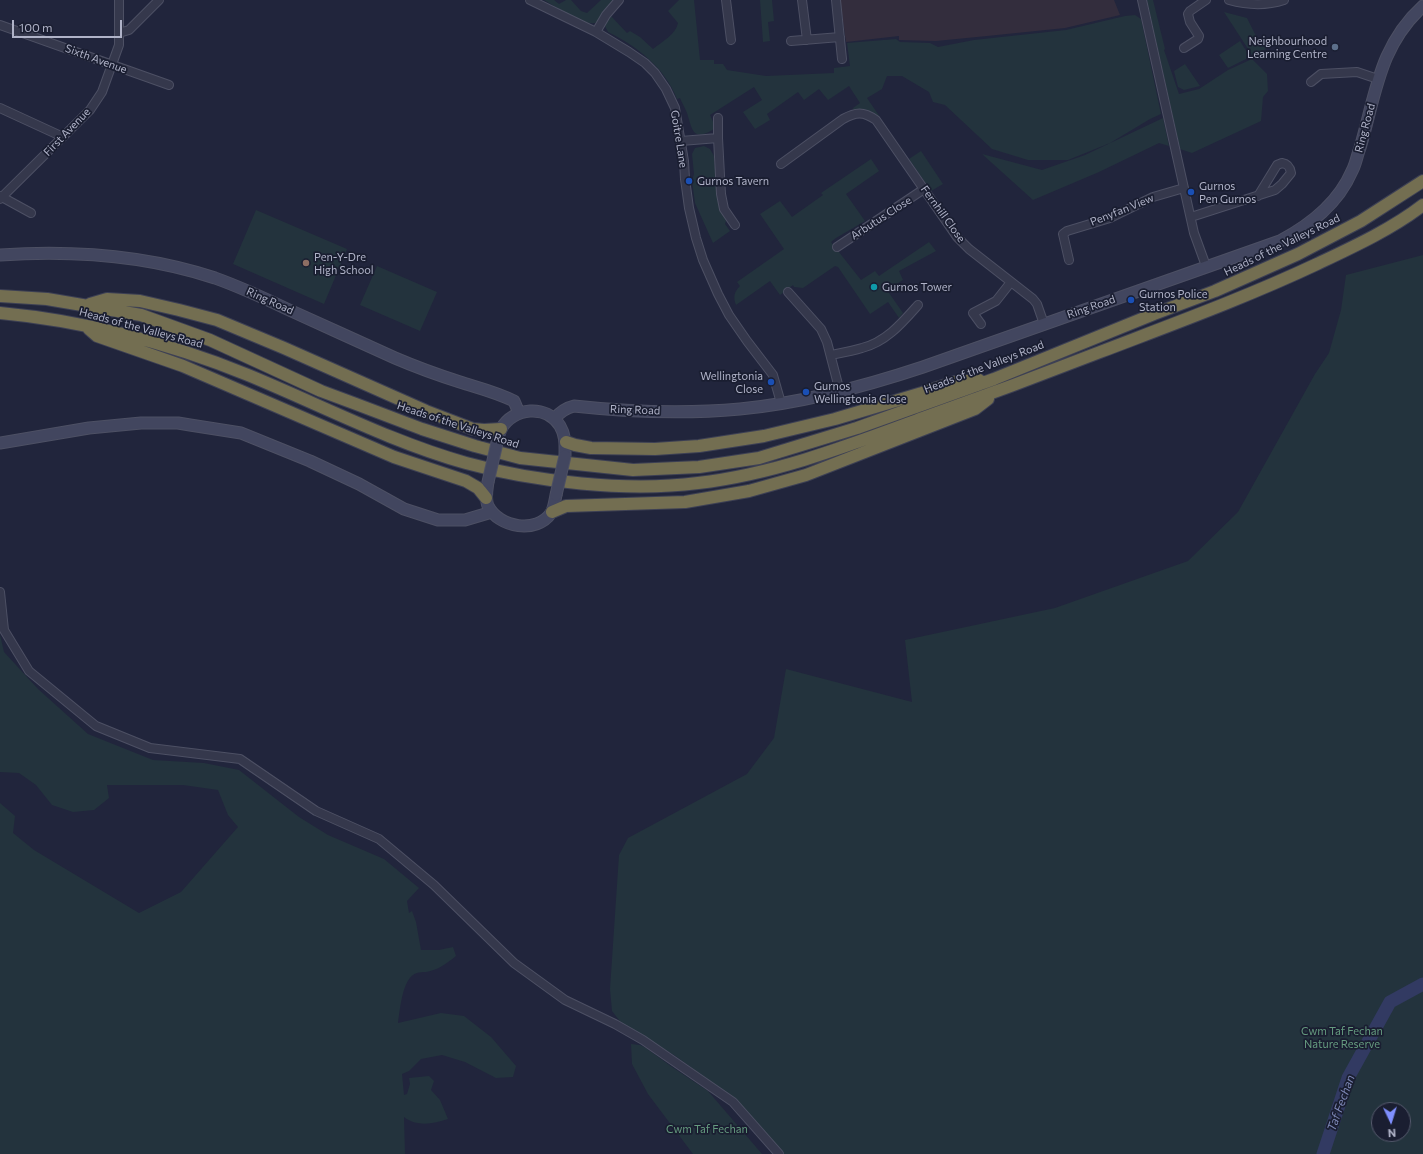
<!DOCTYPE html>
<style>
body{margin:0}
#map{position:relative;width:1423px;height:1154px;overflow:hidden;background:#21253c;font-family:Commissioner,sans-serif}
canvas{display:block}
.north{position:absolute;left:1371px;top:1102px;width:40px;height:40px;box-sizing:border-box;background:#1a1e31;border:1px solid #565a6d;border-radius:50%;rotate:176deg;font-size:11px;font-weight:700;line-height:16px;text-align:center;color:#b0b3c8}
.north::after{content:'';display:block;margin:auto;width:14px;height:18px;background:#7f8ffe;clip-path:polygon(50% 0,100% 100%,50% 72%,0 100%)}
.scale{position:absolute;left:12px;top:20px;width:110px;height:18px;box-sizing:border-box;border:2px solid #b0b3c8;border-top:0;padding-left:5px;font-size:12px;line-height:14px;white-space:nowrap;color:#b0b3c8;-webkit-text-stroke:3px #1a1e31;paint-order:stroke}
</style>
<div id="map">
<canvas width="1423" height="1154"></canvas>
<div class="north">N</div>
<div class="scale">100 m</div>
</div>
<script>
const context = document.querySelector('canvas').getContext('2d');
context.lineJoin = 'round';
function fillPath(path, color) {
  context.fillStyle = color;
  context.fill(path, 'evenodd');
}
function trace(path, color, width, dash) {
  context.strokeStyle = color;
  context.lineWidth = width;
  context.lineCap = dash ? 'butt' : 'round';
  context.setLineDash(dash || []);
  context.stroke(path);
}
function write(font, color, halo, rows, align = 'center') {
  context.font = font + ' Commissioner,sans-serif';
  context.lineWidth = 3.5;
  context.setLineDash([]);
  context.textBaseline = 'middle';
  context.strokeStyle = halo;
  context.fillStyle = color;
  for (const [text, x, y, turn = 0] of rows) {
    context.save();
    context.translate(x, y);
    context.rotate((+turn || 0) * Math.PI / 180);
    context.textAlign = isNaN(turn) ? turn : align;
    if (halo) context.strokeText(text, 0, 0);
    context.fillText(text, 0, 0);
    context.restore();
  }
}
const medical = new Path2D(`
 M840,0h274l6,15 -55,13 -78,8 -51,5 -37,-1v-4l-53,6z`);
const green = new Path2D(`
 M544,0h10l5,4 7,-4h5l10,11 6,2 14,-13h14c-5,6 -12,18 -18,22 -9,7 -44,-17 -53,-22z
 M679,0h15l6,60h14v4h9l4,6 39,6 68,-3v-5l16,-2 -3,-23 49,-4 4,3 30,1 8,4 36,-7 92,-10 59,-14 10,-1 6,4 20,95 -11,5 -40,24 -42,17h-40l-36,-11 -47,-44 -12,-3 -4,-10 -27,-16h-15l-5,13 -15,9 13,19 -12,-5 -14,-1 -1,-3 7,-5 -11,-17 -21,14 -9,-11 -15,11 -6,-8 -31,22 3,6 -15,9 -12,-17 19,-12 -8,-13 -44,28 4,9v5c-22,14 -22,-1 -27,-16 -2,-5 -5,-10 -7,-15l-3,1c-12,-31 -40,-53 -69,-67l-3,-6 5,-11 17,18 3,-2 10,6 13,12c9,-7 23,-15 25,-26l-10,-12z
 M760,0h12l2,21 -6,1 2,19 -7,1z
 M1147,0h6l12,49 -1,1 15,44 20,-5 29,-19 24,-11 15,15 1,17 -5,6 -2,24 -69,32 -12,-4z
 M1224,12l23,6 8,16 11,15 -14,6z
 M1240,41l10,16 -22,11 -9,-13z
 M1185,64l15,22 -16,4 -6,-3 -4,-16z
 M1163,118l6,28 -10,-3 -60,29 -66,28 -51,-46 60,16 43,-15z
 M704,146l6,3 4,7 4,45 8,20 -1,3 5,7 -17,12 -18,-40 -3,-22 2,-7 -2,-20 3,-6z
 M921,151l22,33 -12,7 -22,-32z
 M871,159l8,12 -33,23 19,27 -29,17 -5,4 30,38 14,-9 4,5 50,-34 7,9 -37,20 4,9 -16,10 16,23 -4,5 -11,-16 -18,12 -32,-47 -3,-1 -32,22 -9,-1 -1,-2 -13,10 -10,-14 -34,24c-3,-8 -2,-13 4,-19l-3,-4 47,-33 -24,-35 20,-13 12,16 31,-22 -2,-2z
 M256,210l91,39 -23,55 -91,-40z
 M1423,255v899h-641l-53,-59 -55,-40 -52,-31 -10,-13 -2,-22 9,-134 9,-17 119,-64 27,-36 12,-69 126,33 -7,-62 150,-32 133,-47 50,-49 77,-138 14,-21 12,-43 5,-35zM1379,1110h24v24h-24z
 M377,266l60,26 -17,39 -60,-26z
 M0,635l4,17 34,37 50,45 65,26 51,3 35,7 60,47 29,18 56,24 35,29 -12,13 2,12 3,-2 4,11 5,28h18l14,-3 3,9c-10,8 -18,14 -30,16 -3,0 -7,0 -9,1 -15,4 -17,38 -19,50l43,-10 23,3 27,21 25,29 -3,11 -17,1 -31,-16 -23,-7 -21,4 -12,12 -7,3 2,21 3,-1 3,-10 -1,-6 20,-2 5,5 -3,9 9,10 8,19c-15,5 -31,8 -44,-2l1,37h-405v-351l15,13 -2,17 21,17 105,63 42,-21 57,-65 -10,-12 -10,-25 -35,-5h-76l2,13 -15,12 -21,2 -21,-7 -16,-20 -17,-12 -19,-1z
 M631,1044l9,1 6,3 26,19 36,24 54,63h-69l-45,-60 -16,-30z`);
const river = new Path2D(`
 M1323,1154l25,-76 42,-76 33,-18`);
const street = new Path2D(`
 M530,0l66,32 33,20 16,11 10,10 11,16 9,19 9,53 1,18 4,29 7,30 7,22 15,34 11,21 18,26 26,34 8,28
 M726,0l5,40
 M802,0l5,40
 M836,0l6,59
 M1142,0l52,233 12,33
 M1229,0c18,5 37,6 55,0
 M0,25l169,60
 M596,32l10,-17 13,-15
 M119,33l10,-3 30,-30
 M791,41l49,-4
 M1184,48l14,-9 1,-3 -9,-14 -2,-8 2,-3 16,-11
 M1311,82l10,-8 36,-2 21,7
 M0,108l63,29
 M718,118v20l3,56 3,15 11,16
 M681,141l37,-3
 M781,164l62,-45c13,-7 20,-8 33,1l81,117 12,12 64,50 4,5 7,20
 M0,196l31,17
 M0,199l90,-89 12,-18 17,-47v-45
 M1191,217l84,-27 7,-6 9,-11c-1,-6 -3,-9 -9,-10l-5,2 -19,31
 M837,247l87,-58
 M1069,260l-6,-26 4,-3 43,-13 43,-21 31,-9
 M788,292l33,37 6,13 13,50
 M981,324l-8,-11 23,-12 15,-19
 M831,355c10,-2 21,-4 31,-7 24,-6 40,-25 56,-43
 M0,592l4,38 25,41 67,55 54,22 90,11 76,52 63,28 55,46 80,78 51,37 50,24 28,16 90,62 46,52`);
const secondary = new Path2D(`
 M0,255c73,-5 145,0 215,23 25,9 49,20 72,31 36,16 72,33 108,49 21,9 43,17 65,24 19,6 36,10 54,19l5,12
 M554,419c6,-7 11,-11 20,-13 55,6 111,8 166,3 63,-6 123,-22 183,-42l357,-126c30,-16 58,-37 72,-70 4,-7 5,-16 8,-23 16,-54 19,-102 63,-142
 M0,443l89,-15 52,-5h37l12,2 51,8 69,28 49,23 45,25 34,11h27l27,-8
 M497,443c1,-4 2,-10 4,-14 12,-22 46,-25 59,-3 6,10 5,19 5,30
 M488,482c-1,7 -3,17 0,24 11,22 49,28 63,7 3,-5 4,-13 5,-18`);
const highway = new Path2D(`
 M0,296l47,3 94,16 69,25 111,51 35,13 66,25 53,17 45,12 113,12 66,-3 60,-9 98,-30 137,-49 160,-65 61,-23 83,-37 63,-33 62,-40
 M90,304l17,-5 33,2 39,9 38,10 67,28 142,63 47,18 11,1 17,-1
 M0,313c86,8 169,30 248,62 73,30 143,67 218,88 69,19 161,29 232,20 78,-9 152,-38 225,-65 59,-21 118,-43 177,-66 73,-28 147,-55 217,-88 36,-17 75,-35 106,-59
 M89,329l8,7 86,30 211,91 72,24 12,7 8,10
 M566,442l9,3 16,3 64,1 44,-3 65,-10 71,-17 87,-26 33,-11 24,-2
 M552,512l14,-6 119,-4 64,-11 57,-16 169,-66 13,-10`);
const secondaryBridge = new Path2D(`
 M488,482l9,-39
 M556,495l9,-39`);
const markers = [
 [1335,47,4,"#5c6f8a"],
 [689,181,4,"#1a4fb4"],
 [1191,192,4,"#1a4fb4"],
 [306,263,4,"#8d6e63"],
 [874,287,4,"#0f9aa8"],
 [1131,300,4,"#1a4fb4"],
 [771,382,4,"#1a4fb4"],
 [806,392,4,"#1a4fb4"]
];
const poiNames = [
 ["Neighbourhood",1327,41,"right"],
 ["Learning Centre",1327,54,"right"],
 ["Gurnos Tavern",697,181],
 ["Gurnos",1199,186],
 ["Pen Gurnos",1199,199],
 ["Pen-Y-Dre",314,257],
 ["High School",314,270],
 ["Gurnos Tower",882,287],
 ["Gurnos Police",1139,294],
 ["Station",1139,307],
 ["Wellingtonia",763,376,"right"],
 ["Close",763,389,"right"],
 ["Gurnos",814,386],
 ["Wellingtonia Close",814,399]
];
const streetNames = [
 ["Sixth Avenue",96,59,20],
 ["Ring Road",1365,128,-75],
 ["First Avenue",67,132,-46],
 ["Goitre Lane",679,139,81],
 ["Penyfan View",1122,210,-22],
 ["Fernhill Close",943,214,54],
 ["Arbutus Close",881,218,-33],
 ["Heads of the Valleys Road",1282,245,-26],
 ["Ring Road",270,301,24],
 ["Ring Road",1091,307,-19],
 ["Heads of the Valleys Road",141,328,15],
 ["Heads of the Valleys Road",984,367,-21],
 ["Ring Road",635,410,2],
 ["Heads of the Valleys Road",458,425,18]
];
const parkNames = [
 ["Cwm Taf Fechan",1342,1031],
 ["Nature Reserve",1342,1044],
 ["Cwm Taf Fechan",707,1129]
];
const waterNames = [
 ["Taf Fechan",1341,1103,-70]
];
fillPath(medical, '#332d3d');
fillPath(green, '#23333d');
trace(river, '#323a62', 13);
trace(street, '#4d5064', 10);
trace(secondary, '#4d5064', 13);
trace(highway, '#3d4054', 14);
trace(street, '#35384c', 8);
trace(secondary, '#42465f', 11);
trace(highway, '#736e51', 12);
trace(secondaryBridge, '#4d5064', 13, []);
trace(secondaryBridge, '#42465f', 11);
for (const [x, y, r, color] of markers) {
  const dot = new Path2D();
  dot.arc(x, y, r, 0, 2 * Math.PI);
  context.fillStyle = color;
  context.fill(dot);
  trace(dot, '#1a1e31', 1.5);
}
write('11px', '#b0b3c8', '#1a1e31', poiNames, 'left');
write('11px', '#b0b3c8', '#1a1e31', streetNames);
write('11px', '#659b7f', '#1a1e31', parkNames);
write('italic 12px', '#7d87b6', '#1a1e31', waterNames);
</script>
